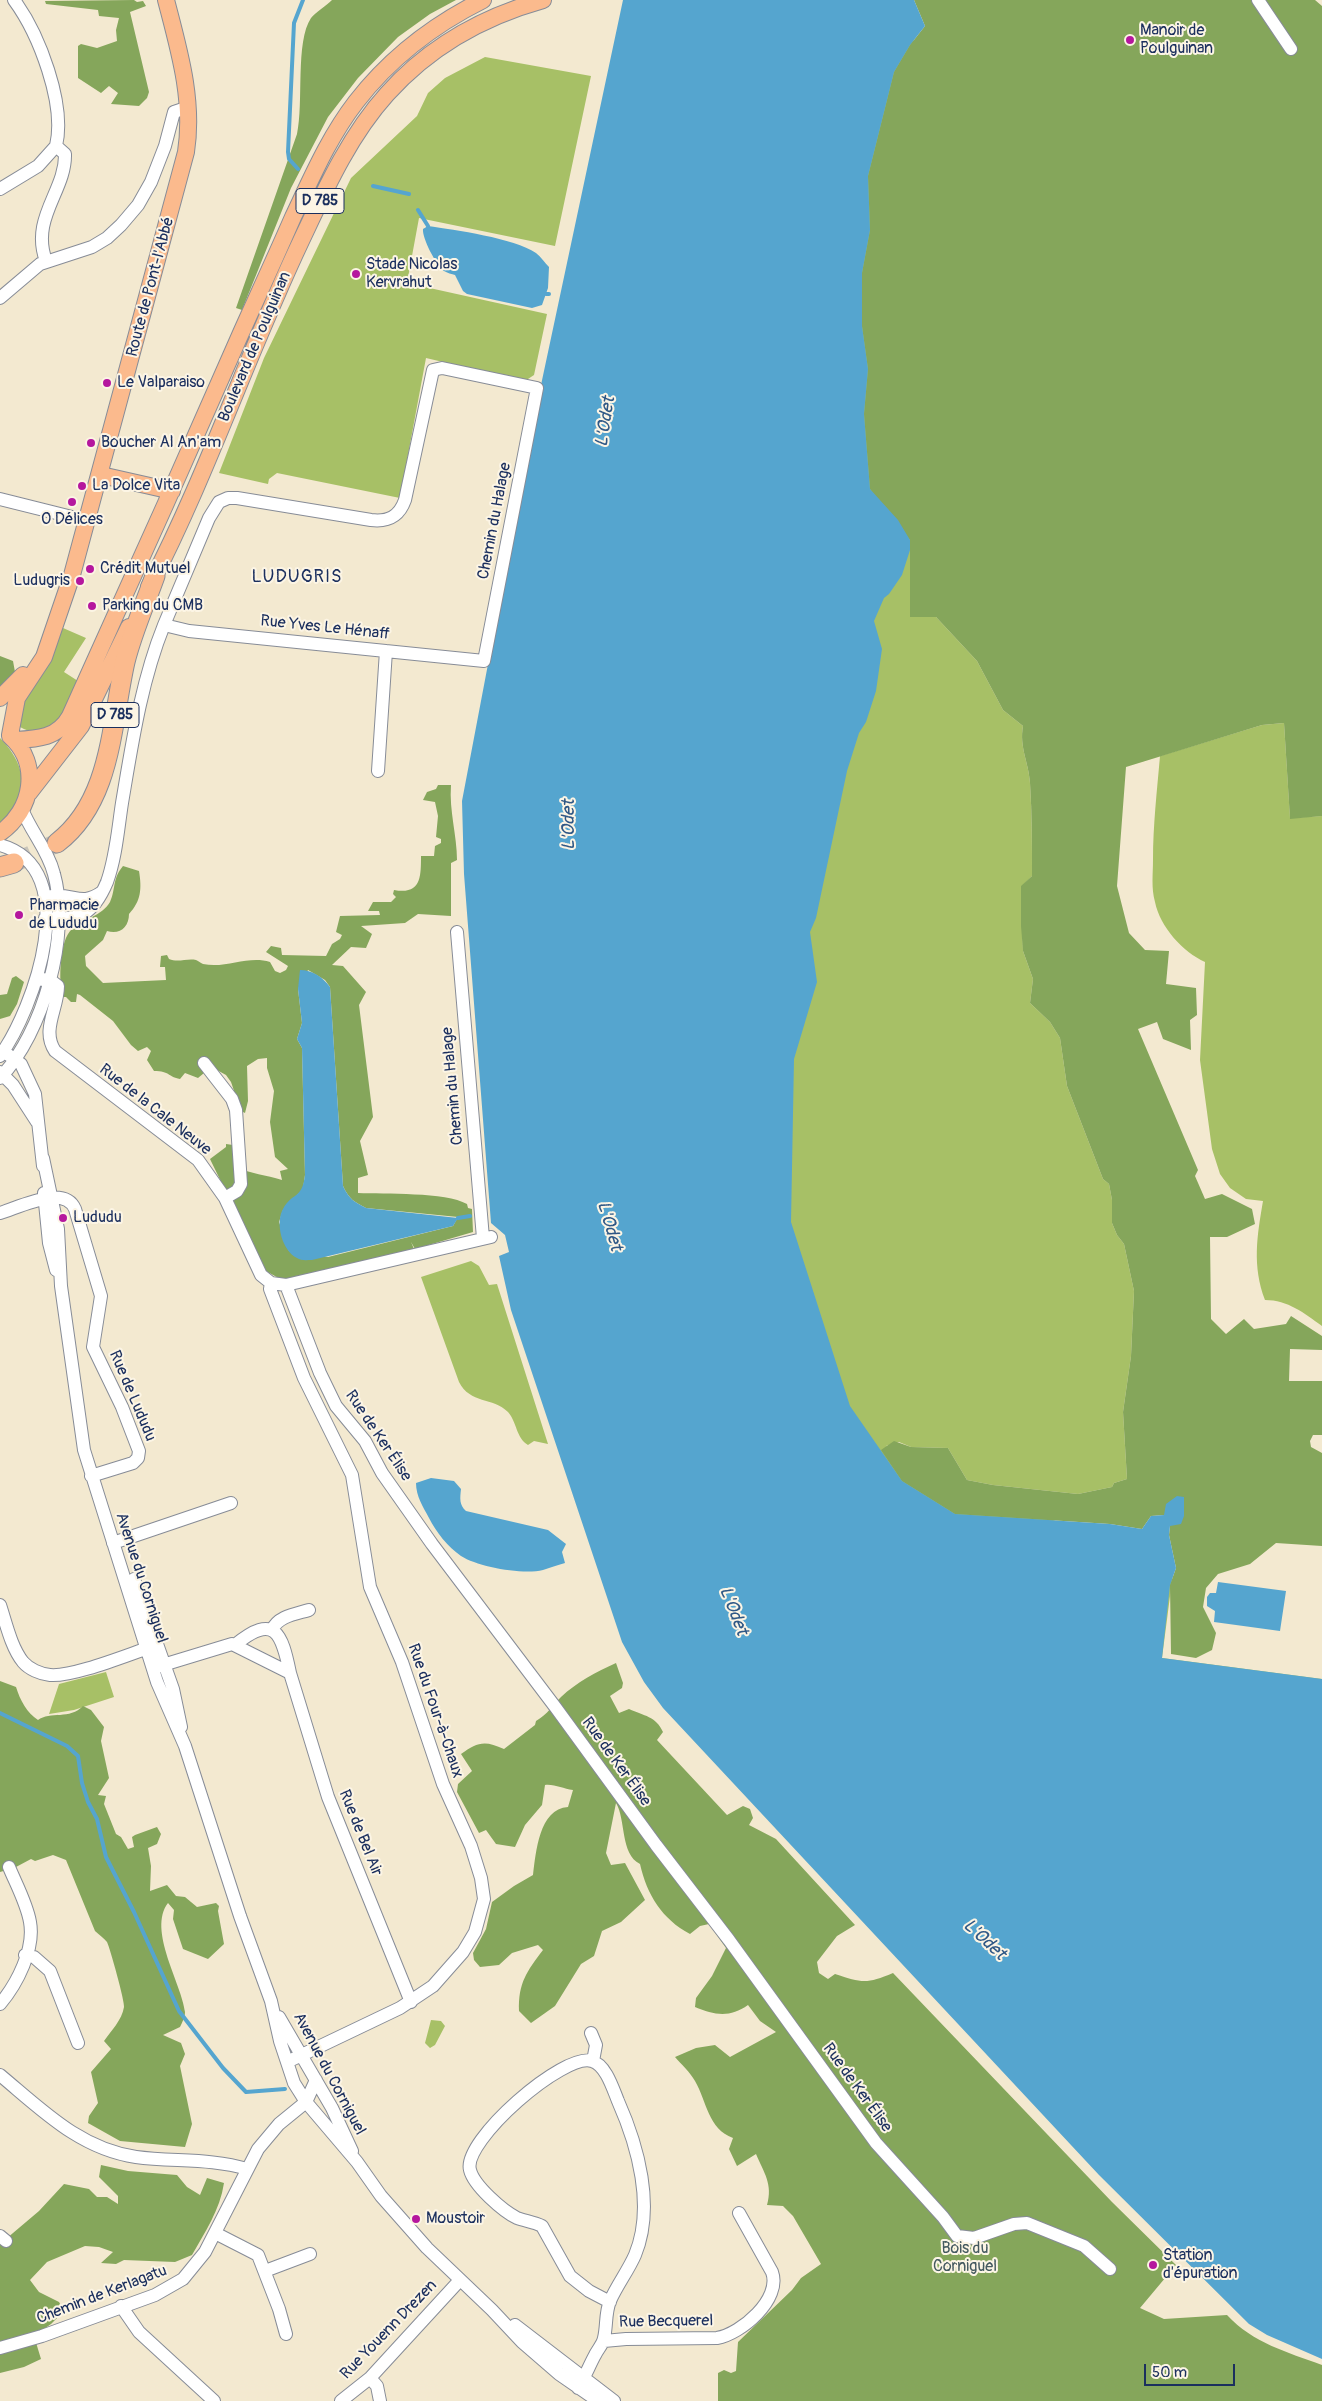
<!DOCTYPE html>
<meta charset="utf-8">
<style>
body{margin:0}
#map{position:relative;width:1322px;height:2401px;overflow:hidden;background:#f3e9d0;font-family:Pangolin,sans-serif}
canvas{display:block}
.scale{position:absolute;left:1144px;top:2364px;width:91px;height:22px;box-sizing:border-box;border:2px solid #1b2f5e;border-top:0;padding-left:6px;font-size:15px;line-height:18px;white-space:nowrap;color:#1b2f5e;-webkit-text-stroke:4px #fcf5e5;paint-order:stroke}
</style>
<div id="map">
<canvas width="1322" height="2401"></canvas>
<div class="scale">50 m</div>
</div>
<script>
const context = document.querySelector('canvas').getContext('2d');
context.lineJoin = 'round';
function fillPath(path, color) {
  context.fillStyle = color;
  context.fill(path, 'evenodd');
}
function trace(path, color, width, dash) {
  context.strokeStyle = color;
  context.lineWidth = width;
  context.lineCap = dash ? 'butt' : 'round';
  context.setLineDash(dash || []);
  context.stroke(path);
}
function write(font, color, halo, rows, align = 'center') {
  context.font = font + ' Pangolin,sans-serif';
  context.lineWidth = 4;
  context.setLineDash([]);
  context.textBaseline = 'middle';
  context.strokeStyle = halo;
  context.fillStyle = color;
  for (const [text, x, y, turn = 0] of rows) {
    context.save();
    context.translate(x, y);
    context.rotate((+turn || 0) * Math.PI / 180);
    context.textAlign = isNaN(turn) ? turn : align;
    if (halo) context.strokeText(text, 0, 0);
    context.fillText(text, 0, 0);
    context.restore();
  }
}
const green = new Path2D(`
 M914,0l-4,617h26l41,44 26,49 20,16c-4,21 6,37 7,57 2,31 2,62 2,93l-11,11 2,64 10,28 -3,24 20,19 10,16 7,48 36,93 6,5 3,16v23l5,12 7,9 10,47 -3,65 -8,56 4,67 -13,4 -2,4 -34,7 -85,-9 -26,-5 -19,-32 -37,-1 -12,-5 -13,4 287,127 -11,85 160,21 -506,52 -101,-1538z
 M485,57l106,19 -36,170 -136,-28 -12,65 140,31 -13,61 -6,4 -8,1 -94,-22 -26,140 -123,-25 -8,6 -1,5 -49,-11 45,-115 87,-180 66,-62 11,-23 17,-15z
 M63,628l23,10 -22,34 14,9c-8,24 -27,64 -58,46l-1,-20z
 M1284,723l6,95 32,-2v510c-18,-13 -34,-26 -57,-26 -13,-34 -8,-64 -2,-99l-17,-2 -16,-11 -10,-14 -8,-25 -12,-89 5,-98c-22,-10 -45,-35 -50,-60 -4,-14 -2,-28 -2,-42 0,-35 4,-69 7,-104l102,-31z
 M0,738c18,18 30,43 16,68 -4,7 -11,13 -16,18z
 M471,1261l8,5 10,19 8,-1 51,160 -14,-3 -6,4c-12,-7 -11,-23 -20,-33 -15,-15 -38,-8 -49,-30l-38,-105z
 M106,1672l8,25 -40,13 -25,4 10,-30z
 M431,2020l10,1 4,5 -10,19 -5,3 -5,-5z`);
const forest = new Path2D(`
 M134,0l3,2 6,-1 3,5 -16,6 19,80 -2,6 -8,8 -28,-2 7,-11 -9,-7 -8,7 -23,-15v-32l3,-2 16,4 20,-7 -1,-11 3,-12 -20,-2 -1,-6 -52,-6 -1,-3z
 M332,0h124l-26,14 -32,23 -40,41 -30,39 -37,71 -49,122 -6,-2 61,-174c7,-31 -2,-92 14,-116 5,-6 15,-12 21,-18z
 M914,0h401l7,6v810l-32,3 -6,-96 -22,2 -136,42 -9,119 12,47 16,17 24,1 -3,33 30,4 1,27 -7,5 1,30 -28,-11 -6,-17 -19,7 60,141 -3,6 10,23 17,-5 30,15 3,15 -28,13h-17l1,82 15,15 18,-15 10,10 32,-5 5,-8 31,20v14l-32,-1 -1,32h33v54h-9l-3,6 1,6 11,6v93l-46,-3 -26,21 -32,10 -12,14 -3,19 13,26 -4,17 -16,8 -25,-4 -1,-69 6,-17 -7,-33 1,-9 -6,-11 -13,1 -9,13 -32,-5 -155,-10 -53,-33 -21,-31 13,-9 17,6 37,1 19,32 26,5 85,9 34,-7 2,-4 13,-4 -4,-67 8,-56 3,-65 -10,-47 -7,-9 -5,-12v-23l-3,-16 -6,-5 -36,-93 -7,-48 -10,-16 -20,-19 3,-24 -10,-28 -2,-25v-40l11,-10c0,-31 0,-62 -2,-93 -1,-20 -11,-36 -7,-57l-20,-16 -26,-49 -41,-44h-26v-77l-40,-51 -6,-75 4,-45 -6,-43v-53l8,-43 -2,-54 26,-104 16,-27 15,-19z
 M0,656l13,5 2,11 -15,15z
 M438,785h13c-2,26 6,50 6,75l-6,3v53l-33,-2 -13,9 -44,3 11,8 -6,14 -15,-1 -19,18 11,1 23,26 -7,13 14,112 -13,24 8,34 -10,3v15c26,1 88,-1 109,11l1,4 4,1 1,23 -58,17 -4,-7 3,7 -130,32 -20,-11 -54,-111 16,-12v-3l7,1 3,22c15,7 30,8 46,13l-2,-9 8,-2 -13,-12 -5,-35 4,-31 -7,-23v-10l-9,1 -11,7 1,35 -3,12 -4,-2 -10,-29 -5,-7 -20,-11 -2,9 -6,5 -13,-5 -5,6c-12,-2 -10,-8 -26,-8l-7,-11 4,-9 -4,-4 -9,4 -7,-6 -18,-24 -33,-26 -3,-1 -1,8h-5l-5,-5h-4c-3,-16 -3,-57 10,-68 10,-9 31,-14 38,-27 6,-13 2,-23 13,-36l16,5c3,18 2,30 -10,43 0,13 -9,21 -22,17l-4,9 -18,16 1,10 17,17 63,-3 -1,-13h-5l1,-11 6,-1 2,4c9,4 18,-1 27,1 3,1 4,3 7,4 23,5 45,-9 67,-2l5,9 5,2 6,-3 2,-4 -22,-14 5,-6 10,2 1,7 44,1 6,-12 8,-5 2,-4 -6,-3 4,-16 40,-1 -1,-4h-11l5,-9h18l5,-5 -3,-3 1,-4c27,5 27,-13 27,-34h13l1,-10 6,-3v-4l-5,-2 2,-21 -3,-14 -12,-2 4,-8 9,-3zM308,970l17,10 5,7 13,199c6,13 11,16 23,22l92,9 -5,9 -125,31 -39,-6 -10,-29 4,-12 20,-21 2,-14 -3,-127 -5,-9 5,-16 -4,-34z
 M16,976l8,6 -7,22 -7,12 -10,3v-24l7,-1 5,-16z
 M616,1663l7,20 -1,5 -12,8 9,17 10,-4c15,7 27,7 34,23l-6,8 70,75 16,-9 7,3 3,9 -4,7 27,14 79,86 -18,11 -20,26 2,11 9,6 7,-5c27,9 32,10 58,-1l219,229 64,63 -36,43 24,11 63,-4c26,28 60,37 95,50v36h-604v-28l6,-3 7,3 5,-2 2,-29 54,-52 9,-12 20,-14 -28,-48 -10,-10 -16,-1c6,-21 -3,-32 -11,-51l-19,12 -8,-17 4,-11c-25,-9 -26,-36 -38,-57 -5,-9 -14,-17 -20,-24l21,-9 19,-3 15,12 46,-25 -16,-11 -12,-16c-18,13 -34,10 -53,2l1,-9 16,-22 14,-28 -17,-24 -9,2 -10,8c-28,-15 -43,-39 -50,-70 -20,-10 -14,-45 -24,-61l-10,50 5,12 14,-2 20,37 -24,22 -19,9 -8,25 -13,8 -26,42 -24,17 -12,-12c-1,-28 8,-40 24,-61l-5,-5 -26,8 -13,12 -19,2 -6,-7 -1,-7 13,-24 6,-27 22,-16 19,-11c3,-23 6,-66 35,-68l5,-17c-10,-1 -18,-6 -28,-5l-3,20 -17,20 -10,22 -19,-3 -10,-14 -7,3 -22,-41 1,-8 14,-13 -11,-17c16,-12 24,-14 43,-5l31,-24 1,-4c12,-7 16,-15 25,-24 16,-15 35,-25 55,-34z
 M0,1681l16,6c4,13 11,26 22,33 12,-9 32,0 45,-14l8,4 13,17 -3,14 8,37 -11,17 8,1 -2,8 12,30 5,3 7,12 6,-2 -2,-10 3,-2 22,-8 4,7 -4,10 -9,4 3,18 -1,25 17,-6 9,11 9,1 12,10 19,-4 3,3 -1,5 6,33 -16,15 -25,-10 -10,-30 1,-9 -6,-7c-21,27 14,81 17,109 0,5 -3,11 -5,15l-17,8 18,8 4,11 -5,12 12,58 -7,23 -65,-6 -32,-18 1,-7 9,-13 -7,-31 20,-23 -7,-8c7,-10 18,-21 20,-34 1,-5 -14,-59 -17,-65 -3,-4 -8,-7 -12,-11l-29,-71 -13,-5 -18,6 -4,-2 -15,8 -6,6 -3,-3 -7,2z
 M101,2165l27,6 49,4 10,12 13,8 7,-17 17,5c-4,27 -19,49 -32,72l-17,7 -51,-2 -8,4 -15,-1 12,-11 -14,-5 -14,-1 -38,16 -17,18 9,12 20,10 5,9 -13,13 -17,12 7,23 -17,8 -24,6v-129l39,-33 25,-27 25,5 8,8h10l11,7v-8l-19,-19z`);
const water = new Path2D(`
 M623,0h291l11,26 -15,19 -16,27 -26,104 2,54 -8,43v53l6,43 -4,45 6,75 28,31 12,20v10l-8,25 -13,19 -5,4 -10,23 8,28 -6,42 -10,31 -7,11 -12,38 -31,147 -6,14 7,50 -23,77 -3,163 59,184 52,75 53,33 155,10 32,5 9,-13 13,-1 2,-11 11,-8 7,1v19l-3,8 -11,2 -1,9 7,33 -6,17 -8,73 160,21v680l-55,-24 -18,-11 -150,-149 -436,-467 -19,-26 -22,-40 -111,-332 -12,-54 10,-4 -4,-17 -14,-12 -27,-349 -2,-73 79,-416z
 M428,226c27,4 86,12 108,27 5,4 9,10 13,14l-1,21 -6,17 -10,3 -65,-14 -4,-3 -8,-16c-3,-1 -8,-2 -11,-4 -8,-6 -22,-33 -21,-42z
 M300,970c12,0 23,7 30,17l13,199c6,13 11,16 23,22l92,10 -5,8 -141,34c-5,0 -11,1 -15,-2 -15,-7 -22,-35 -14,-49 9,-17 19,-9 22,-34l-3,-127 -5,-9 5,-16 -4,-34z
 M431,1478l23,3 7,8c-1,9 -2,16 5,22l82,19 18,14 -4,8 3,11c-8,2 -15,5 -22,7 -20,5 -65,-3 -82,-14 -13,-9 -25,-24 -32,-38 -6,-11 -13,-22 -13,-35z
 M1218,1582l68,9 -6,40 -66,-9 1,-11 -8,-5v-9l3,-4h6z`);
const stream = new Path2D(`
 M298,169l-9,-10 -1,-7 6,-129 9,-23
 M373,186l36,8
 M418,210l10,16
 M546,294h3
 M458,1218l12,-2
 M0,1713l67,33 11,10 4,27 6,19 9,17 9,38 28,55 45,99 44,57 23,24 39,-3`);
const highwayTunnel = new Path2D(`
 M14,863l43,-20`);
const minor = new Path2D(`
 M14,0c25,34 52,104 42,146l9,8c1,37 -35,64 -19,107
 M1258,0l33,49
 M0,189l38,-23 18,-20
 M0,298l40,-34 52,-17 15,-9 14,-13 17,-20 13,-23 14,-36 9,-34 15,-5
 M0,499l88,22
 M378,771l8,-120
 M0,845c85,23 34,164 0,211
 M52,896c22,-3 29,11 50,-4
 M45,918c35,3 48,-3 62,-36 9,-25 11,-53 15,-79 10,-59 19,-121 42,-178l45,-107 10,-16 9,-4h9l134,22c17,2 28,-3 34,-20l28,-130 9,-2 95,20 -53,273 -295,-30 -25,-6
 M457,932l26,306
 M36,980l13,-1 9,7c0,23 -17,44 -3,65l143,109 27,38 36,77 10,8 15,2 205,-48
 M3,1051l18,13 14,30 8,72
 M204,1063l28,36 4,11 5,74 -4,7 -12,7
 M0,1072l13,13 24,37
 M0,1078c43,-45 71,-143 54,-204 -6,-24 -23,-42 -32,-65
 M43,1158l15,71 3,57 23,164 73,232 28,64 55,170 31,85 9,40 14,42 12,19 51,60 24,34 46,52 65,62 30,32 37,32 39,27
 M44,1193l5,50 7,27
 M0,1213c20,-6 64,-29 75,-4l26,87 -8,51 29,60 17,44 -1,7 -5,5 -42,13
 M271,1283l-1,6 34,89 48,97 18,112 32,75 41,122 28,62 10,32 3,21 -9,33 -12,20 -30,34 -33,22 -113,54
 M286,1285l34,88 16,33 29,35 17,32 50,71 124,164 100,137 73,95 147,203 67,74 14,19 17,2 40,-14 13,-1 57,23 26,23
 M113,1543l118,-40
 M134,1579l39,110 8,38
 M0,1605c6,18 11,42 23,57 6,7 17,12 27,13 24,2 79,-21 104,-29
 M272,1630c6,-14 24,-16 37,-20
 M235,1645c40,-33 47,-11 55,28
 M153,1668l79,-24 58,29 38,124 83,205
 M25,1955l9,2 16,14 28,72
 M0,2004c17,-20 35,-55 30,-82 -3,-18 -14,-38 -21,-55
 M279,2017l53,91 20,43
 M591,2033l5,12 -3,16
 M0,2075c42,35 80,74 136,82 37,5 75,1 111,12
 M215,2233l43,22 21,54 7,25
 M0,2236l6,5
 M265,2271l45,-17
 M121,2306l18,26 75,69
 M515,2325l99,76
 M604,2341l22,-2 91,-1c24,-4 65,-39 55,-66l-33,-59
 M0,2348l42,-12 113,-41 28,-16 22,-27 53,-103 21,-25 27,-22 10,-22
 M370,2378l7,8 3,15
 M578,2388c7,-11 11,-22 17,-33 3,-6 8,-11 9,-17 3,-12 1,-25 6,-37 7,-16 18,-30 25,-46 20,-48 3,-109 -17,-154 -5,-12 -12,-36 -26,-40 -28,-9 -130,80 -122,109 4,16 33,41 47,48 8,3 17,4 25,8l28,50 19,15 21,11
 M341,2401l29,-23 90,-98`);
const major = new Path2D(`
 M101,475l71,16
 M149,587c58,-112 98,-232 152,-346 24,-51 48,-105 86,-147 42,-47 95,-77 156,-94
 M0,698l23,-23
 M10,735l7,-37 27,-41 28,-82 114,-423c8,-52 -7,-102 -20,-152
 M15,740c23,-1 43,-2 55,-24 58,-127 115,-255 171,-383 17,-38 35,-77 52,-116 19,-40 36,-80 63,-115 34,-44 77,-77 127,-102
 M29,793l52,-67 48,-99
 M0,833c33,-23 41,-69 10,-97`);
const highway = new Path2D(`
 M57,843c55,-42 54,-119 68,-181 7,-29 20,-58 30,-86
 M0,867l14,-4`);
const markers = [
 [1130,40,5,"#b5179e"],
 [356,274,5,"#b5179e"],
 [107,383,5,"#b5179e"],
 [91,443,5,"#b5179e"],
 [82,486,5,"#b5179e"],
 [72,502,5,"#b5179e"],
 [90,569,5,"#b5179e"],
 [80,581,5,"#b5179e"],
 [92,606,5,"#b5179e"],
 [19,915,5,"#b5179e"],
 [63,1218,5,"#b5179e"],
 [416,2219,5,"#b5179e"],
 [1153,2265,5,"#b5179e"]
];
const shields = [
 [320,201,48],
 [115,715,48]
];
const shieldNames = [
 ["D 785",320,201],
 ["D 785",115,715]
];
const poiNames = [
 ["Manoir de",1140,31],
 ["Poulguinan",1140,49],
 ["Stade Nicolas",366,265],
 ["Kervrahut",366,283],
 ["Le Valparaiso",117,383],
 ["Boucher Al An'am",101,443],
 ["La Dolce Vita",92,486],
 ["O Délices",72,520,"center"],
 ["Crédit Mutuel",100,569],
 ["Ludugris",70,581,"right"],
 ["Parking du CMB",102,606],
 ["Pharmacie",29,906],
 ["de Lududu",29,924],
 ["Lududu",73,1218],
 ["Moustoir",426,2219],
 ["Station",1163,2256],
 ["d'épuration",1163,2274]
];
const streetNames = [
 ["Route de Pont-l'Abbé",151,287,-75],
 ["Boulevard de Poulguinan",255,347,-67],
 ["Chemin du Halage",495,521,-79],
 ["Rue Yves Le Hénaff",325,628,6],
 ["Chemin du Halage",453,1086,-95],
 ["Rue de la Cale Neuve",155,1110,38],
 ["Rue de Lududu",132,1396,67],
 ["Rue de Ker Élise",378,1436,56],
 ["Avenue du Corniguel",141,1578,72],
 ["Rue du Four-à-Chaux",435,1711,71],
 ["Rue de Ker Élise",616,1762,54],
 ["Rue de Bel Air",360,1833,68],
 ["Avenue du Corniguel",329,2074,62],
 ["Rue de Ker Élise",857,2088,54],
 ["Chemin de Kerlagatu",102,2295,-21],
 ["Rue Becquerel",666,2322,-1],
 ["Rue Youenn Drezen",389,2330,-46]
];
const parkNames = [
 ["Bois du",965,2249],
 ["Corniguel",965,2267]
];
const waterNames = [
 ["L'Odet",606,422,-81],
 ["L'Odet",569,825,-90],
 ["L'Odet",609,1226,74],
 ["L'Odet",733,1611,69],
 ["L'Odet",984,1940,43]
];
const neighbourhoodNames = [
 ["LUDUGRIS",297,577]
];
fillPath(green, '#a7c066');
fillPath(forest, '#85a65b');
fillPath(water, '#55a5cf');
trace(stream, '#55a5cf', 4);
trace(highwayTunnel, '#c8c4b9', 19, [19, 9]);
trace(minor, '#878c97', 14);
trace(major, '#878c97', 18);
trace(highway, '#878c97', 21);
trace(minor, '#fff', 12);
trace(major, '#fbba8d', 16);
trace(highway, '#fbba8d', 19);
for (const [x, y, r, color] of markers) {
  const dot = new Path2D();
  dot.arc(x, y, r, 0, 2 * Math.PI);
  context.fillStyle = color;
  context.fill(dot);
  trace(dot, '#fcf5e5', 2);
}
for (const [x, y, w] of shields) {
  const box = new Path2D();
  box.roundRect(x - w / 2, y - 12.5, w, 25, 4);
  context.fillStyle = '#fcf5e5';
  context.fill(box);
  trace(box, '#1b2f5e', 1);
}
write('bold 15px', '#1b2f5e', null, shieldNames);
write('16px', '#1b2f5e', '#fcf5e5', poiNames, 'left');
write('16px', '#1b2f5e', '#fcf5e5', streetNames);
write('16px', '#455a60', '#fcf5e5', parkNames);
write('italic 18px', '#2f5886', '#fcf5e5', waterNames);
context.letterSpacing = '1px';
write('18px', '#1b2f5e', '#fcf5e5', neighbourhoodNames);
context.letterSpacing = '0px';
</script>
